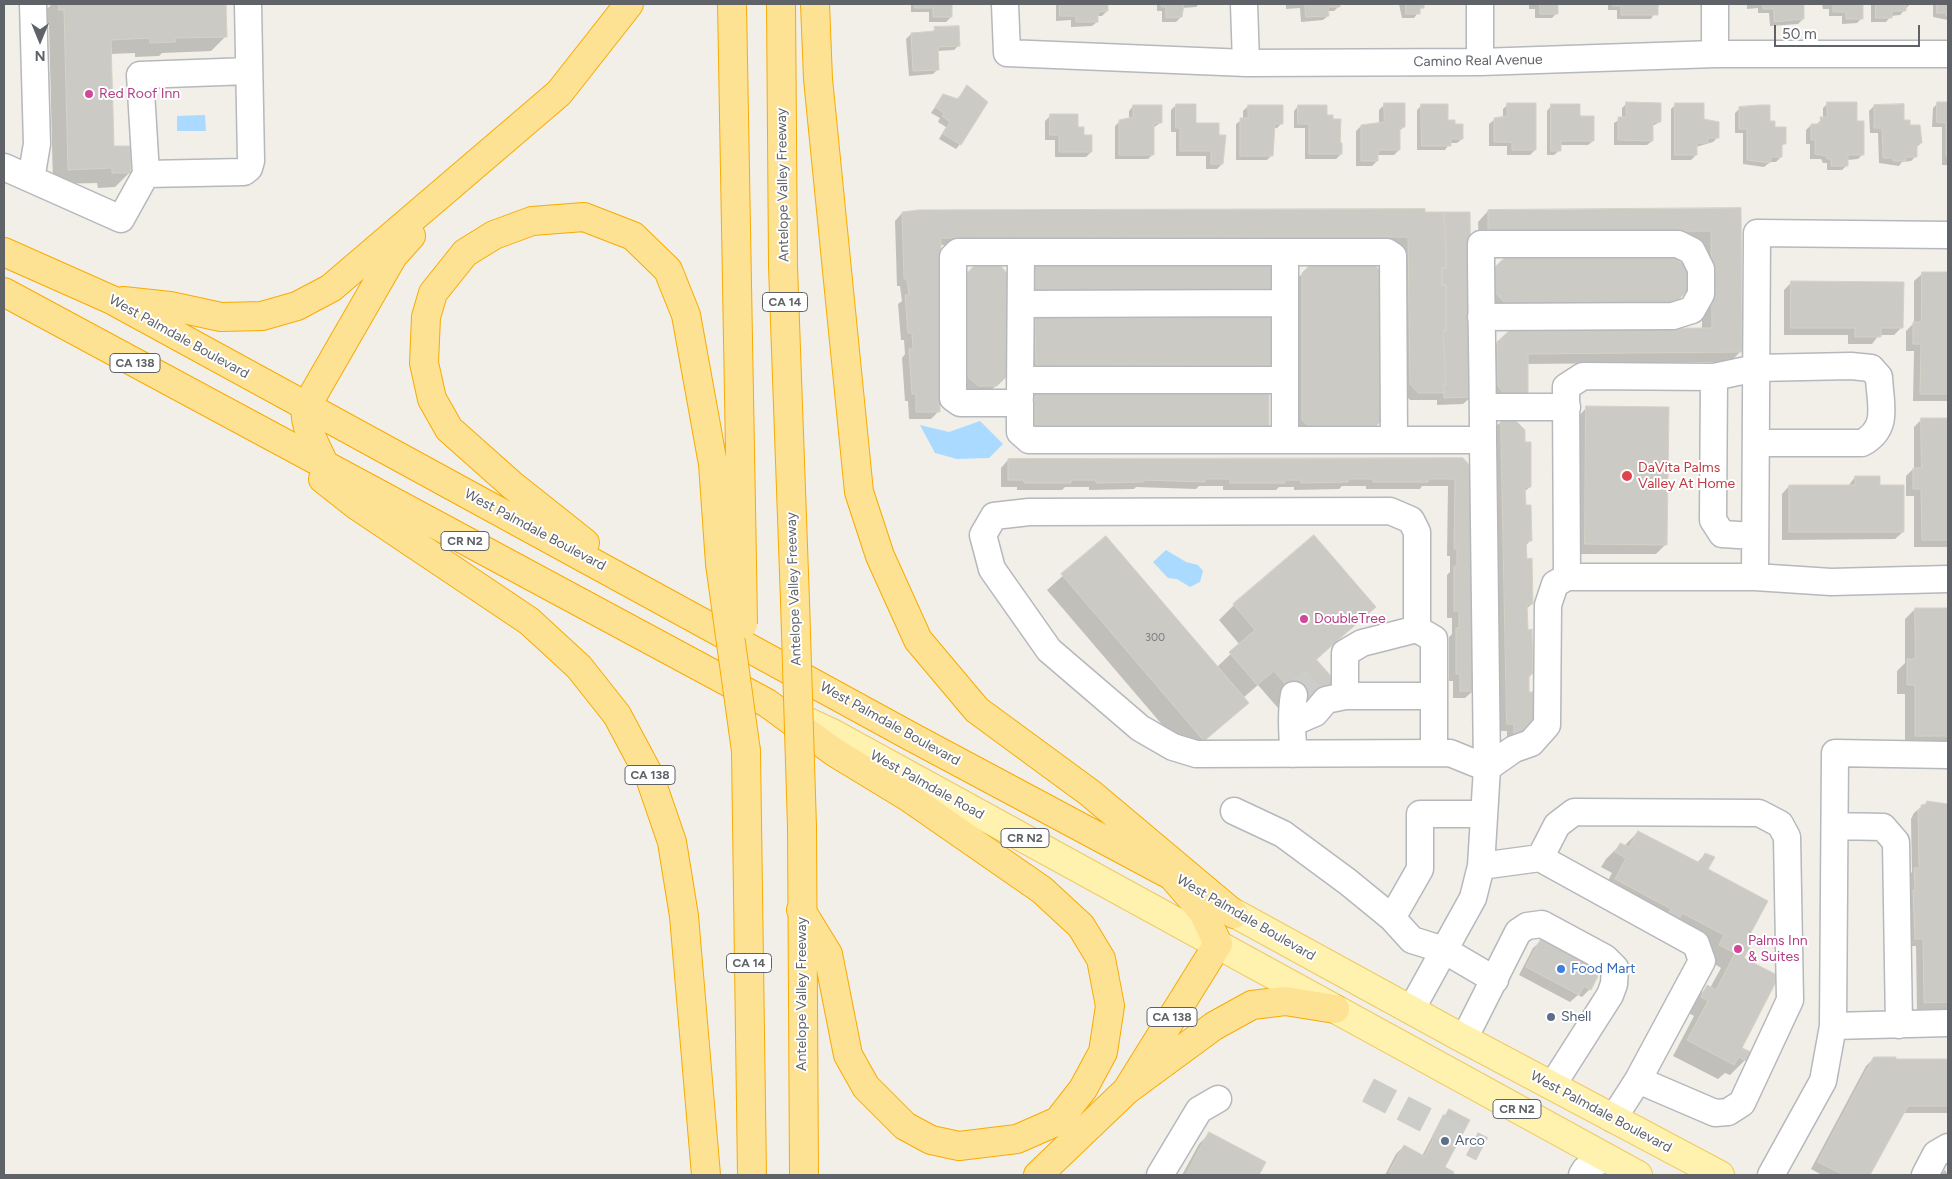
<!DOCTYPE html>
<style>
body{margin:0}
#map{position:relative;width:1952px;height:1179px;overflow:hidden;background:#f1efe8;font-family:Figtree,sans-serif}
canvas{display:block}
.frame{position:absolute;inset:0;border:5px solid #5f6368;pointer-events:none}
.north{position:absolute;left:15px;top:15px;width:50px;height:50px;-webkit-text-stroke:4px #fff;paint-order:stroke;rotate:180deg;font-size:14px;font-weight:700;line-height:20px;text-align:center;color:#5f6368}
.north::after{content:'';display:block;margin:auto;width:18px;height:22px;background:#5f6368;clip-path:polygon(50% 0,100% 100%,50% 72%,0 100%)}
.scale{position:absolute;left:1774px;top:25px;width:146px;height:22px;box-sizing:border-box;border:2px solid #5f6368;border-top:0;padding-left:6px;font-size:15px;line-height:18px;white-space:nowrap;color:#5f6368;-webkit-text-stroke:4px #fff;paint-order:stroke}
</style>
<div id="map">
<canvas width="1952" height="1179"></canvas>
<div class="frame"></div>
<div class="north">N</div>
<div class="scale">50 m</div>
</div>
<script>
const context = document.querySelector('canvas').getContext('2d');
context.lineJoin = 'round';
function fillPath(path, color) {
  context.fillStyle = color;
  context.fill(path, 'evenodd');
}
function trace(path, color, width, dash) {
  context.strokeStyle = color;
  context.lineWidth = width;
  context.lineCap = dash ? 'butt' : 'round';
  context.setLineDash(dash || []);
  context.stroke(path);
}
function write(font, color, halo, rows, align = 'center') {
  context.font = font + ' Figtree,sans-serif';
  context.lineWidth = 4;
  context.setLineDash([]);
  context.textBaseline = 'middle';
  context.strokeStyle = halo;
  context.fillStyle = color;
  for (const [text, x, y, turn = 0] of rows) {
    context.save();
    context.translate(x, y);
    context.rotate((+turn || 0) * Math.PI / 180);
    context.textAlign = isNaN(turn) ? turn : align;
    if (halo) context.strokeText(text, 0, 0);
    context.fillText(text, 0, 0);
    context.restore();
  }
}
const water = new Path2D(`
 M205,115l1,16h-29v-15z
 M980,421l23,23 -14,14 -32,1 -22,-6 -15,-28 29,7z
 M1166,550l20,12 12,3 5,6 -3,11 -10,5 -13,-8 -9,-1 -15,-16z`);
const shadow = new Path2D(`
 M52,4h173l1,32 -15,15 -49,2 -3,3 -24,1v-4l-25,1 3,94 17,24 -15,15 -17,1 -1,-5 -44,1 -4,-160h-5v-12z
 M911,4h40v13l-5,5h-17v-10h-18z
 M1056,4h51v7l-5,5h-5v6l-5,4 -21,1v-7l-15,1z
 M1157,4h42l-3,3 -14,1 -1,9 -5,5h-14v-11h-5z
 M1286,4h53v2l-5,5h-7l1,5 -5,4 -22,2 -1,-14 -14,1z
 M1399,4h23v3l-8,11h-12z
 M1529,4h28v9l-5,5h-17v-9h-6z
 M1608,4h52l-9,15h-34v-9h-9z
 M1747,4h56v15l-5,5 -28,2 -1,-13h-11v-5l-11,1z
 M1822,4h42l-3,2 1,12 -5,5 -15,1v-8h-13v-7h-6z
 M1871,4h39l-10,11 -9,1 -5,6h-15z
 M1933,4h15v16l-15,-3z
 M935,29l24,16 -5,5 -17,1 1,18 -5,5 -24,2 -3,-37 5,-5 20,-1z
 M967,87l13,8 -20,49 -4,5 -17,-10 7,-12 -8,-5 2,-4 -9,-5 12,-18 13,5z
 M1627,103l33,19 -8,4v15l-5,4h-33v-22l8,-5v-10z
 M1828,103l28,19 7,32 -5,5 -11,1v5l-5,5h-15v-7h-4l-2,-4h-11v-15h-4v-14l5,-5h5l7,-7v-10z
 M1938,103h10v62h-6v-38h-10l1,-19z
 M1508,104l27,46 -5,5h-23v-9h-18v-22l5,-4 9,-3v-8z
 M1676,104l27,17 14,17 -4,4 -17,5v8l-5,5h-20v-51z
 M1176,105l19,19 22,12h8l-3,28 -5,5h-11v-13h-30v-24h-5v-22z
 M1384,105l20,22 -5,4v19l-5,5h-17v6l-5,5h-16v-35l5,-5 18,-2v-14z
 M1422,105l25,16 15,18 -5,4h-7l-5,7h-28v-40z
 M1133,106l27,17 -7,5v26l-5,5h-33v-33l5,-5 9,-2v-8z
 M1248,106l34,17 -5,5h-4l-1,27 -5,5h-31v-36l7,-5v-8z
 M1298,106l34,14h8l1,34 -5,5h-31v-31h-11v-17z
 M1551,106l27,11 15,24 -5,4h-29v6l-5,4h-7v-44z
 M1874,106l35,20 12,17 -5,5v8l-5,5 -9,1 -3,4 -20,-3 -1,-30h-8l-1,-22z
 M1740,108l29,14 5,6 11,15 -4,4v10l-5,5h-6l-6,5 -21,-3v-31h-8v-20z
 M1050,116l27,13 14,23 -5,5h-31v-17h-10v-19z
 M1739,209l1,143 -10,10 -204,2 -30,41 -8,-52 10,-10 204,-14v-88l-223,2 -1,-21 10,-11z
 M902,213h567l2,184 -8,7 -26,1v-5h-27l-7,-8 -2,-148 -461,1 -1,166 -8,8h-22l-1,-18h-3l-3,-43 3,-4 -1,-14h-3l-3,-36 4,-3 -2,-15h-3l-2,-65z
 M1672,256l-174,60 -15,-35z
 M977,265l21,119 -8,7 -20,2 -10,-9v-102z
 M1311,265l62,162 -78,1v-147z
 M1036,266l239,23 -7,7 -240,1v-24z
 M1922,274h26v127h-35l1,-50h-8v-20l8,-8v-42z
 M1792,282l110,45 -8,8h-15l-7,9h-24v-9h-64v-45z
 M1036,318l238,47 -7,7 -238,1 -1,-47z
 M1036,394h231l-239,42v-34z
 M1587,407l79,137 -10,10h-81l2,-136z
 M1922,419h26v128h-34v-51h-8v-20l8,-8v-41z
 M1502,421l28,66 -6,5 7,48 -6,6 7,58 -6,5 6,65 -4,4 3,50 -24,12v-9h-7l-6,-303z
 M1462,459l11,232 -8,7h-12v-17h-4v-44l3,-3v-16h-5v-43l3,-3v-16h-3l1,-70h-26l-2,3h-54v-3h-24l-3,3 -45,1v-3h-15l-3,3h-53v-4h-24l-3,3 -60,-2 -2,2 -45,1v-3h-24l-3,3h-45v-3h-16v-19l7,-8z
 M1855,477l24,9 24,46 -8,7 -113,1v-46l7,-8h59z
 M1106,537l111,130 23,-22 -21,-25 15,-15 141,2 -60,54 -23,63 -34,-39 -15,13 4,4 -59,53 -141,-165z
 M1948,608v137h-43v-51h-8v-23l8,-8v-44l10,-10z
 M1927,802l21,3v204l-31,1 -1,-64h-8l-1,-69 5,-5 -1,-53 3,-6z
 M1638,832l59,31 8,-9 2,16 39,71 -3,18 -3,89 5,12 -15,15 -5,-2 -7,6 -45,-23 21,-40 -7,-4 5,-10 15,-15 3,1 11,-20 -120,-74 11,-21 -11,-6 5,-8 15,-15 3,2z
 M1541,941l55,36 -6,12 -8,8 -4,-2 -8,7 -51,-27 14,-27z
 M1874,1058l21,3 53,-1v53h-45l-34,62h-47l-11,-6 55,-103z
 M1450,1111l-7,57 10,5 -2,2h-66l11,-21 8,-8 18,10 20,-38z
 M1209,1134l55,29 -6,12h-76l17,-31z
 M1945,1170l3,5h-8z`);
const building = new Path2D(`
 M59,4h167l1,33 -51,1 -1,4 -25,1v-5l-39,2 3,106h16l1,27h-19v-5l-44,2 -4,-160h-5z
 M915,4h37v13h-19v-9h-18z
 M1060,4h48v7l-10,1v10h-22v-6h-16z
 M1161,4h23l-2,13 -16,1v-11h-4z
 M1305,4h35v3h-12l1,9 -23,1z
 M1406,4h18v4h-4v6h-14z
 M1534,4h24v10h-18v-9z
 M1613,4h45v11h-37v-9h-8z
 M1752,4h52v15l-30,3v-13h-11v-5z
 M1827,4h36v15h-17v-7h-13v-8z
 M1876,4h36h-6v7h-14v7h-16z
 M1937,4h11v12h-2v-3h-9z
 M959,26l1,20 -22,1 1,23 -26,1 -2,-38 24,-2 -1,-4z
 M967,85l21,17 -27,43 -18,-11 7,-12 -8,-6 2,-3 -9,-6 8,-13 15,5z
 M1626,102l35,1v19h-8v19l-35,-1v-23h8z
 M1827,102h30v19h7v34h-16v11h-17v-7h-4v-3l-12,-2v-14h-4v-16h10l-1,-7h7z
 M1937,102h11v59l-2,-7v-31l-9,-1z
 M1384,103h21v24h-5v23h-22v11h-17v-36l23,-3z
 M1507,103h29v47h-24v-8h-18v-24l13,-2z
 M1675,103h29v16l15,3v16h-11v5h-11v12h-22z
 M1176,104h20v19h23v12h7l-3,29h-12v-13h-31v-23h-4z
 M1421,104h27v16h7v4h8v15h-12v7h-29z
 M1551,104h29v12h14v25h-33v10h-10z
 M1904,104v16h6v5h10l2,18h-5v14h-10l-2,4h-12v-3h-10l-1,-30h-8v-23z
 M1133,105h29v18h-8v32h-35v-35l14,-3z
 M1248,105h35v19h-8l-2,32h-33v-38h8z
 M1298,105h29v10h6v4h8l-1,24h2v11h-33v-30h-11z
 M1759,105h11v16h5v6h11v17h-4v13h-11l-1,6 -23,-3v-31h-8v-22z
 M1050,114h28v13h6v8h8v17h-33v-17h-9z
 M1741,208l1,144 -214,2v42h-22l-8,-10 -1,-44 14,-13 201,-1 -1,-97 -223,2v-23z
 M1425,209v3h19v11h2v45h-4v17h4v46h-3l3,54h-3l1,8h-26l-8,-9 -2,-147 -467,1 -1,174h-24v-18h-4l-3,-45h4l-1,-16h-4l-3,-38h4l-2,-16h-3l-2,-67 16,-2z
 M1444,212h26l2,185 -28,1 -1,-13h3l-3,-54h3v-46h-4v-17h4z
 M1510,253l162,2 18,15 -2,20 -15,16h-165l-16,-17v-19z
 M1373,263l9,10v147l-8,8h-63l-9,-8v-147l9,-9z
 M976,264h23l8,9 1,102 -11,11h-19l-11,-10v-103z
 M1276,264v25l-241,1v-25z
 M1922,272h26v122h-28l1,-50h-8v-22h8z
 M1791,281l113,1 -1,46h-22v9h-26v-9h-64z
 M1275,316l1,49 -240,1 -1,-49z
 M1035,393h234v35l-234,1z
 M1586,406l83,1 -2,138 -82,-1z
 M1921,418h27v122h-26l-1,-51h-8v-21h8z
 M1501,419h13l11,11v12h6v45h-6l1,18h5l1,36h-6l1,18 5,-1 1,46h-6l1,26 4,-1 1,45h-4v18h6l1,33 -4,8h-18v-9h-7z
 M1463,458l9,10 2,223h-14v-17h-4v-46h3v-17h-5v-45h3v-17h-3l1,-70h-27v3h-55v-3h-25v3l-47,1v-3h-16v3h-55v-4h-25v3l-62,-2v2l-47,1v-3h-25v3h-47v-3h-16v-21z
 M1855,476h25v9h24v47h-115v-47h66z
 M1314,535l62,72 -60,52 22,25 -30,26 -34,-39 -17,14 -28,-33 26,-22 -22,-26z
 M1106,536l143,167 -45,38 -143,-167z
 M1915,608h33v128h-33v-51h-8v-26h8z
 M1927,801l21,3v198l-24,1 -1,-64h-8l-2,-49h2l-1,-22h5l-1,-58h3v-5l6,-1z
 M1638,831l62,32 5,-10 10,4 -7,12 60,32 -21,39 5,3 -8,15 35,18 -37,72 9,4 -5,9 -7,-4 -5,8 -47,-25 21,-39 -7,-4 6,-12 9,5 19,-37 -16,-8 5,-10 -42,-22 -5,10 -10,-6 4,-8 -56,-30 11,-21 -11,-6 5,-9 9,4z
 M1541,939l52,28 -3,5 8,4 -7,14 -7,-4 -5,9 -53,-28z
 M1874,1057h22v2h52v47h-40l-38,69h-26l-26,-13z
 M1449,1109l21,11 -25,47 9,5 -1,3h-57l-7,-3 15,-27 20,11z
 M1209,1132l57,30 -7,13h-73z`);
const minorTunnel = new Path2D(`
 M1294,695l30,-26
 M1368,1090l114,59`);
const minor = new Path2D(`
 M1005,4l2,49 239,10 234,-1 235,-8h233
 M1244,4l2,59
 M1480,4v58
 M1715,4v50
 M4,167l117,52 25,-45 98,-2 5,-4 2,-7 -3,-157
 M146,174l-6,-99 109,-4
 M31,179l6,-35 -4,-140
 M1948,235l-191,-2 -2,344 76,5 117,-3
 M1285,252v188
 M1021,304l264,-1
 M1481,317l192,-1 19,-6 9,-16v-25l-9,-18 -14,-7h-197c0,66 2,131 2,196
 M1020,380h265
 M1020,397l1,-145
 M1483,407h84
 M1394,440l-1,-184 -6,-4h-429l-5,5v141l7,5h60v29l9,8h454l4,328 27,-19 17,-6 16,-18 1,-120 7,-21 12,-7h188
 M1755,536l-33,-2 -9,-14 1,-143 42,-9 95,-2 20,2 8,9c1,27 11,51 -17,66h-106
 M1567,577l-1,-190 17,-11 131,1
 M1417,629l-55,14 -17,10v43h89
 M1294,722l21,-9 11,-13 19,-4
 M1293,754c0,-20 -3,-40 1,-59
 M1948,755l-113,-2 -2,273 115,-3
 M1234,811l49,23 65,48 44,36 20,22 32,10 51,30
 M1835,826l48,1 13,15 3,183
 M1540,858l17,-33 17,-13 185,1 21,11 7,13 3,163 -48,103 -14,9 -13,1 -77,-33
 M1481,866l59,-8 156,86 6,17 -64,119 -25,39
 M1392,918l28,-49v-55h64
 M1411,1010l62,-112 8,-32 6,-98 -37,-15 -254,1 -23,-7 -33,-19 -91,-78 -57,-81 -9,-34 11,-19 35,-4 361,-1 21,9 6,12v97l17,10v114
 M1464,1039l54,-107 9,-6 15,-2 63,34 10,10 -1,16 -4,11 -58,91
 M1160,1175l39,-65 19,-11
 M1582,1175l3,-5 20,-13
 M1771,1175l52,-94 10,-55
 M1925,1175l11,-21 12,-7`);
const major = new Path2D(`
 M797,717l35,16 806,442
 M1214,902l250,137 256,136`);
const highway = new Path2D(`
 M732,4l10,559
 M781,4l2,262 12,335
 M815,4l3,75 41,413 21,64 38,84 59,70 113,83 144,121
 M4,252l108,48 798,436 262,140 31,36 15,32 -91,146
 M4,292l763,411 67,49 74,45 134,93 39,36 20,33 9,47 -7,46 -20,37 -25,32 -41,18 -58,7 -28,-6 -26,-14 -39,-39 -18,-32 -20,-101 -27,-44
 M123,301l47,5 51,11 41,-1 35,-10 34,-18 228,-195 70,-89
 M324,464c-7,-17 -21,-38 -18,-57l87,-151 18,-20
 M323,479l33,26 173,116 50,46 38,48 32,60 23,67 12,74 22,259
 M585,543l-73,-58 -63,-56 -17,-30 -8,-36 2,-46 7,-24 32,-40 29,-18 38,-14 52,-4 49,19 35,34 18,45 27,149 7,100
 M746,751l6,424
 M802,827l2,348
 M1038,1175l89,-85 87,-64 38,-21 33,-4 50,8`);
const highwayBridge = new Path2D(`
 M742,563l1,61
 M720,564l26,187
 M795,601l7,226`);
const markers = [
 [89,94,5,"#d1479c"],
 [1627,476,6,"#e0444e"],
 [1304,619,5,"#d1479c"],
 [1738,949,5,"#d1479c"],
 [1561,969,5,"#3f7fe0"],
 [1551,1017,5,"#5c6f8a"],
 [1445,1141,5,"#5c6f8a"]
];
const numberNames = [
 ["300",1155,638]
];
const shields = [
 [785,302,45],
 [135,363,50],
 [465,541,48],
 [650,775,50],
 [1025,838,48],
 [749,963,45],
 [1172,1017,50],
 [1517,1109,48]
];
const shieldNames = [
 ["CA 14",785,302],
 ["CA 138",135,363],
 ["CR N2",465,541],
 ["CA 138",650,775],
 ["CR N2",1025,838],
 ["CA 14",749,963],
 ["CA 138",1172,1017],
 ["CR N2",1517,1109]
];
const streetNames = [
 ["Camino Real Avenue",1478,61,-1],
 ["Antelope Valley Freeway",783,185,-91],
 ["West Palmdale Boulevard",179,337,29],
 ["West Palmdale Boulevard",535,530,28],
 ["Antelope Valley Freeway",794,589,-92],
 ["West Palmdale Boulevard",890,724,29],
 ["West Palmdale Road",927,785,29],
 ["West Palmdale Boulevard",1246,918,30],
 ["Antelope Valley Freeway",802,994,-90],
 ["West Palmdale Boulevard",1601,1112,28]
];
const hotelNames = [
 ["Red Roof Inn",99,94],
 ["DoubleTree",1314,619],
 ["Palms Inn",1748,941],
 ["& Suites",1748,957]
];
const healthNames = [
 ["DaVita Palms",1638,468],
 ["Valley At Home",1638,484]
];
const shopNames = [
 ["Food Mart",1571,969]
];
const serviceNames = [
 ["Shell",1561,1017],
 ["Arco",1455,1141]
];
fillPath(water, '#aadaff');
fillPath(shadow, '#0003');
fillPath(building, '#cccac5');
trace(building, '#d6d1c6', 1);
trace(minorTunnel, '#ccccc8', 26, [26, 13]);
trace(minor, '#b5b8bc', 29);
trace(major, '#f2c960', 30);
trace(highway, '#f9ab00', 30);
trace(minor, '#fff', 26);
trace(major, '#fff2af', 28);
trace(highway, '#fde293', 28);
trace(highwayBridge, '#f9ab00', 30, []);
trace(highwayBridge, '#fde293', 28);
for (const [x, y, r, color] of markers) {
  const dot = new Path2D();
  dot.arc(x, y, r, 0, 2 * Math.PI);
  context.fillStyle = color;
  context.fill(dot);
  trace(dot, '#fff', 2);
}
write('11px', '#7a7d7f', null, numberNames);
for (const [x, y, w] of shields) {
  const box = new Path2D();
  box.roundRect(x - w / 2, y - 9.5, w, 19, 4);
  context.fillStyle = '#fff';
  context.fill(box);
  trace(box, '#5f6368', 1);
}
write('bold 12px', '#5f6368', null, shieldNames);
write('14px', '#5f6368', '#fff', streetNames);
write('14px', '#b23c85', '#fff', hotelNames, 'left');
write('14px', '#be3a42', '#fff', healthNames, 'left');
write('14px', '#366cbe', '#fff', shopNames, 'left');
write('14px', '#4e5e75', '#fff', serviceNames, 'left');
</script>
